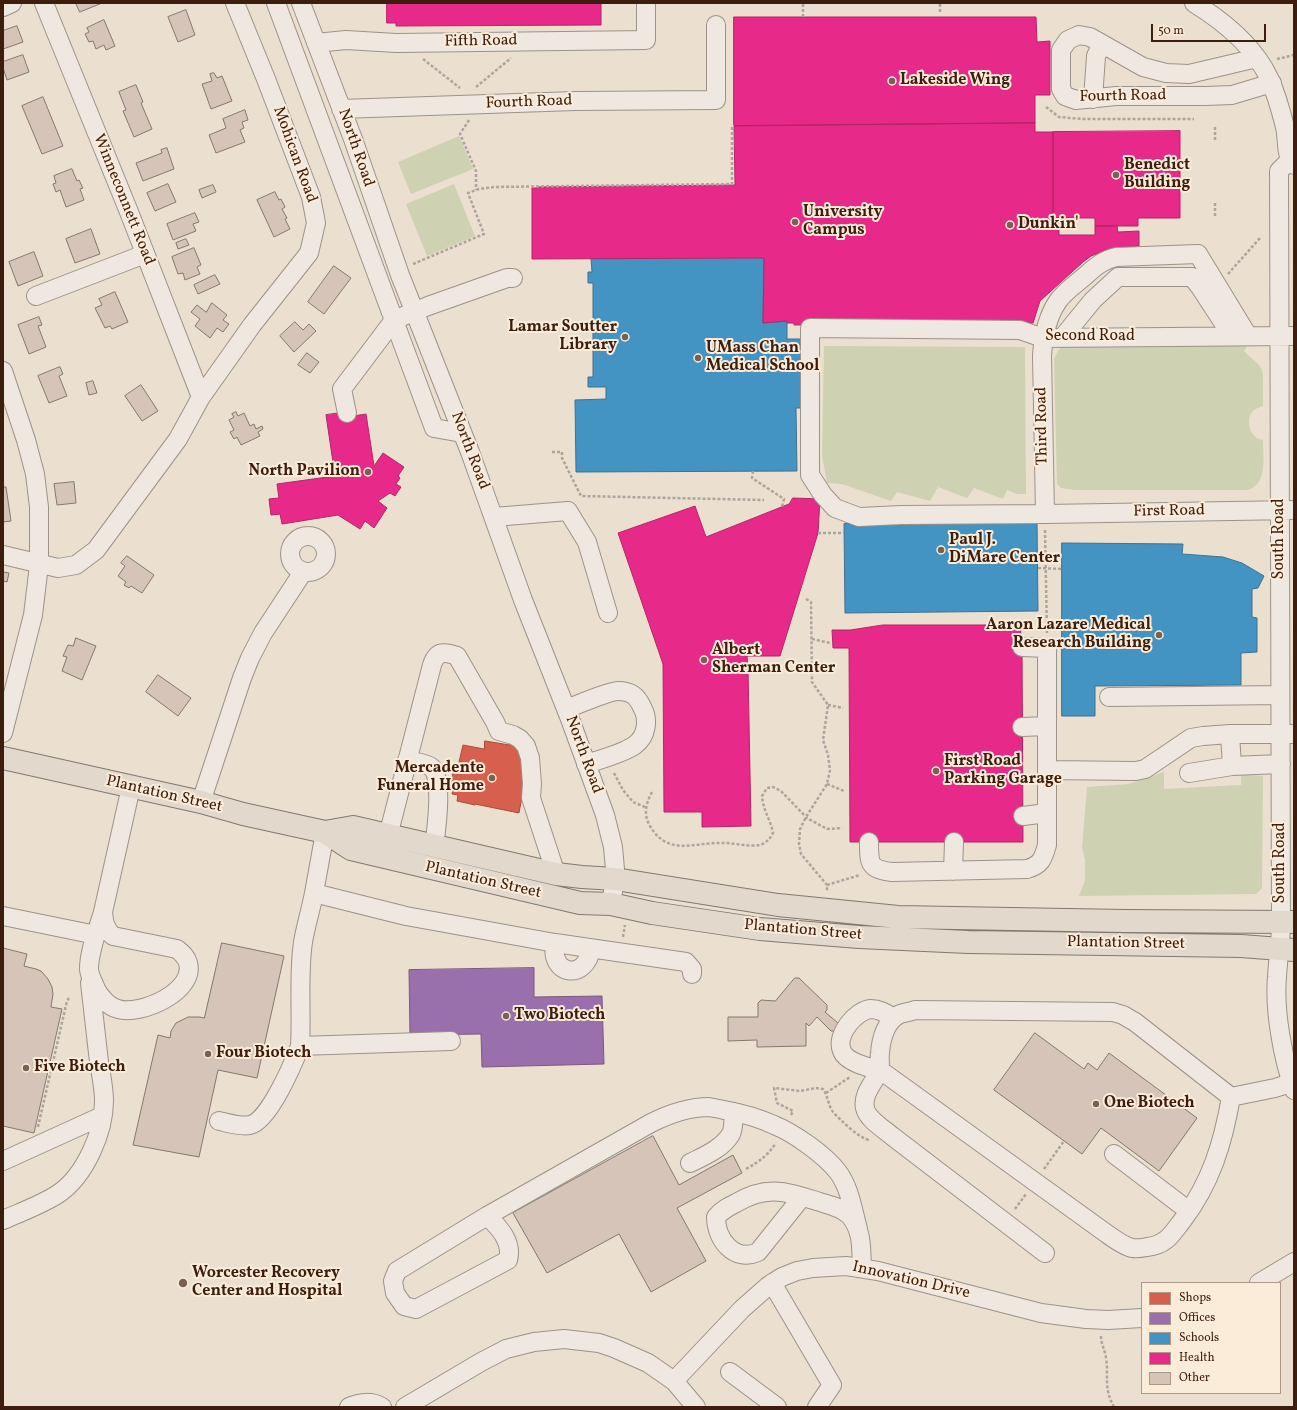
<!DOCTYPE html>
<style>
body{margin:0}
#map{position:relative;width:1297px;height:1410px;overflow:hidden;background:#ebe0d0;font-family:Vollkorn,serif}
canvas{display:block}
.frame{position:absolute;inset:0;border:4px solid #3c1d0e;pointer-events:none}
.legend{position:absolute;left:1141px;top:1282px;width:140px;height:112px;box-sizing:border-box;background:#faecd9;border:1px solid #ae9988;margin:0;padding:5px 7px;list-style:none;font-size:12px;color:#3c1d0e}
.legend li{display:flex;align-items:center;gap:8px;height:20px}
.legend b{width:20px;border:1px solid #ae9988}
.scale{position:absolute;left:1151px;top:24px;width:115px;height:18px;box-sizing:border-box;border:2px solid #3c1d0e;border-top:0;padding-left:5px;font-size:12px;line-height:14px;white-space:nowrap;color:#3c1d0e;-webkit-text-stroke:3px #faecd9;paint-order:stroke}
</style>
<div id="map">
<canvas width="1297" height="1410"></canvas>
<div class="frame"></div>
<ul class="legend">
<li><b style="height:11px;background:#d6604d"></b>Shops</li>
<li><b style="height:11px;background:#9970ab"></b>Offices</li>
<li><b style="height:11px;background:#4393c3"></b>Schools</li>
<li><b style="height:11px;background:#e7298a"></b>Health</li>
<li><b style="height:11px;background:#d5c4b7"></b>Other</li>
</ul>
<div class="scale">50 m</div>
</div>
<script>
const context = document.querySelector('canvas').getContext('2d');
context.lineJoin = 'round';
function fillPath(path, color) {
  context.fillStyle = color;
  context.fill(path, 'evenodd');
}
function trace(path, color, width, dash) {
  context.strokeStyle = color;
  context.lineWidth = width;
  context.lineCap = dash ? 'butt' : 'round';
  context.setLineDash(dash || []);
  context.stroke(path);
}
function write(font, color, halo, rows, align = 'center') {
  context.font = font + ' Vollkorn,serif';
  context.lineWidth = 4;
  context.setLineDash([]);
  context.textBaseline = 'middle';
  context.strokeStyle = halo;
  context.fillStyle = color;
  for (const [text, x, y, turn = 0] of rows) {
    context.save();
    context.translate(x, y);
    context.rotate((+turn || 0) * Math.PI / 180);
    context.textAlign = isNaN(turn) ? turn : align;
    if (halo) context.strokeText(text, 0, 0);
    context.fillText(text, 0, 0);
    context.restore();
  }
}
const green = new Path2D(`
 M459,136l14,33 -62,25 -13,-32z
 M454,184l21,52 -48,20 -21,-52z
 M1243,344l4,3 -3,4 15,14 3,5 1,5v31c-3,1 -6,2 -9,4 -10,9 -4,29 9,30 0,16 5,46 -16,50h-173l-13,-2 -4,-4 -3,-125 4,-8 3,-4z
 M824,346l201,1 1,147h-9l-10,-4 -4,9 -29,-11 -7,10 -29,-11 -8,14 -33,-9 -6,9 -49,-17 -15,-1 -5,-28z
 M1164,772v17l77,-4v-11l22,2 -1,112 -6,6 -177,2 6,-16v-20l-3,-12 5,-61 42,-3z`);
const shops = new Path2D(`
 M485,741l37,6 4,5 -5,21 5,1 -7,39 -44,-9v1l-18,-4 1,-6 -6,-1 2,-9h-3l2,-12 7,2 2,-13h-3l4,-17 21,4z`);
const offices = new Path2D(`
 M534,968v29l68,-1 2,68 -122,3 -1,-33 -71,1 -1,-65z`);
const schools = new Path2D(`
 M764,258l-1,65 24,-2v18h15v69h-6l1,63 -221,1 -1,-72 31,-1v-12h-18v-10h5v-94h-5v-11h4l-1,-13z
 M1037,521l1,90 -193,2 -1,-89z
 M1062,543l121,1 -1,10 41,3 19,6 22,13 -6,12 -6,1v28l5,1v34l-16,1v32l-146,1v30h-33z`);
const health = new Path2D(`
 M387,3h214v22l-205,1v-3h-9z
 M734,17h302l1,25 13,-1v54h-15v28l-301,3z
 M1035,123v9h18v86h6v17h36v-9h22l1,6 21,-1v15l-28,2 -20,8 -8,6 -43,39 -7,22 -239,2v-2h-7v-2l-24,2 1,-65 -232,1v-71h5v-1l198,-2 -1,-59z
 M1180,131v87h-42v8h-43v-8h-42v-86z
 M341,413v5l25,-4 8,52 9,-13 21,14 -6,9 2,2 -4,6 5,3 -6,9 -5,-3 -12,8 9,7 -13,20 -9,-7 -5,8 -22,-14 -56,9 -2,-10 -9,1 -2,-16 10,-1 -2,-14 58,-8 -9,-61z
 M793,498l27,1 -2,34 -38,123h-33l1,13 3,157 -49,1v-15h-38l-1,-148 -45,-131 77,-27 11,31 83,-33z
 M883,625h137l2,22 1,195h-173l-1,-194h-16l-1,-18h18z`);
const building = new Path2D(`
 M76,3h26l-22,9z
 M186,10l9,25 -17,7 -10,-25z
 M104,20l11,26 -9,4 -2,-5 -8,4 -3,-8 -4,1 -4,-8 4,-2 -2,-4z
 M17,26l6,16 -20,7v-18z
 M23,55l6,17 -22,8 -4,-12v-6z
 M214,73l3,5 5,-2 10,25 -21,8 -9,-25 10,-3 -2,-7z
 M136,85l7,17 -2,1 11,26 -18,8 -11,-26 3,-1 -7,-18z
 M43,97l20,49 -21,8 -20,-48z
 M245,110l3,10 -6,2 2,6 -4,2 5,12 -29,11 -7,-18 17,-7 -3,-9z
 M167,148l7,21 -31,12 -7,-18 26,-10 -1,-3z
 M72,169l5,12 2,-1 4,8 -3,1 4,11 -18,7 -6,-17 -4,2 -3,-8 3,-1 -2,-7z
 M168,184l8,18 -21,9 -8,-18z
 M213,185l3,7 -14,6 -3,-8z
 M275,192l4,8 2,-1 4,8 -3,2 5,9 -2,1 5,10 -16,8 -17,-37z
 M195,213l4,9 -6,2 3,7 -23,9 -6,-16z
 M91,229l9,25 -25,9 -9,-24z
 M186,239l3,6 -11,4 -2,-6z
 M194,248l7,17 -4,2 3,7 -15,6 -2,-7 -5,1 -6,-17z
 M34,252l9,24 -25,10 -9,-24z
 M334,266l17,12 -27,36 -16,-12z
 M215,275l5,9 -22,10 -4,-9z
 M115,292l13,30 -16,7 -2,-3 -5,2 -10,-20 7,-3 -3,-6z
 M212,303l15,12 -4,5 6,4 -6,8 -6,-4 -7,10 -15,-12 5,-7 -9,-7 6,-7 9,7z
 M39,317l3,8 -4,1 8,21 -17,7 -11,-29z
 M295,322l8,8 6,-6 7,7 -22,21 -14,-16z
 M307,353l12,9 -9,11 -12,-8z
 M60,367l3,7 -4,2 8,20 -18,7 -11,-27z
 M93,381l4,12 -8,2 -3,-12z
 M141,385l17,26 -16,10 -17,-25z
 M236,412l2,4 6,-3 6,13 4,-2 2,5 6,-3 1,3 -5,3 2,4 -19,9 -4,-8 -3,2 -4,-7 4,-2 -5,-10 5,-3 -2,-3z
 M74,482l2,21 -19,2 -3,-21z
 M3,487h3l5,34 -8,1z
 M127,556l27,19 -12,18 -11,-7 -2,2 -5,-3 2,-3 -8,-6 7,-10 -4,-3z
 M3,572l6,1 -2,9 -4,-1z
 M76,638l20,8 -14,34 -20,-9 5,-14 -4,-1 5,-11 5,1z
 M158,675l33,23 -13,18 -32,-24z
 M222,943l62,13 -27,122 -39,-8 -19,87 -66,-12 25,-110 12,3 1,-7 5,-8 12,-6h11l5,1z
 M3,948l24,6 -3,12 12,3 5,2 7,8 4,8 1,7 -2,13 11,2 -28,124 -31,-7z
 M795,978h4l28,27v5l-2,2 13,11 1,4 -4,4h-4l-14,-14 -8,9 -3,-3v23l-49,1v-7l-29,1v-24h30v-14l3,-3 14,1z
 M1035,1033l49,36 4,-6 9,7 12,-17 88,65 -38,53 -58,-43 -19,26 -88,-64z
 M653,1136l26,49 54,-30 9,18 -65,35 29,53 -55,31 -32,-58 -72,39 -34,-60z`);
const path = new Path2D(`
 M940,12v-9
 M803,17v-14
 M423,59l37,29
 M1277,59l17,-4
 M476,87l35,-29
 M1046,107l13,10 24,2h111
 M469,120l-9,14 16,37v19
 M1215,127v14
 M1215,216v-13
 M413,264l71,-30 -16,-41 11,-4 15,-2 238,-3v-58h2
 M1228,274l32,-36
 M552,452h10v6l19,38 183,4
 M753,471l-1,7 32,21 -2,8
 M1045,530l2,103
 M818,533h26
 M806,599l5,3 1,80 16,23 -5,35 5,15 2,15 -3,14 -21,33 -6,12 -1,15 2,10 26,31v6
 M812,639l18,4
 M828,705l15,3
 M614,773l9,17 10,12 12,5
 M827,784l17,7
 M652,792c-6,11 -9,22 -2,34 18,31 44,16 73,17 12,0 25,4 37,2 6,-2 10,-6 13,-12 -2,-13 -10,-22 -11,-37l5,-8 6,-1 8,4 26,27 20,11 15,-1
 M827,885l33,-10
 M623,937l2,-12
 M826,1093l24,-16
 M791,1115l2,-4 -16,-8 -3,-15 26,3 16,-3 7,1c5,7 5,16 10,23 6,7 28,28 37,28
 M38,1127l29,-126 2,-3
 M746,1169c14,-8 21,-13 30,-26
 M1044,1169l20,-28
 M1015,1209l11,-15
 M1101,1336c0,8 4,14 5,22 3,19 -3,29 8,49`);
const minor = new Path2D(`
 M44,3l85,209 72,185
 M276,3l158,425 28,5
 M301,3l52,136 47,136 70,177 53,148 47,119 35,96 8,32 2,22v10l-4,25
 M1194,3c29,18 60,43 75,75 7,15 12,33 16,49 3,13 0,29 9,38
 M3,7l9,-4
 M316,43l30,-3 50,3 250,-3v-37
 M1257,58l-68,16 -23,-1 -23,-6 -53,-30 -11,-2 -11,5 -7,10v39l4,7 11,4 40,-4h89l27,-1 40,-12
 M1093,99l3,-43 6,-12
 M341,109l234,-8 141,-1v-75
 M1290,160l-11,11 2,751c0,19 -3,37 -4,55 -3,34 6,82 17,113
 M36,296l109,-42
 M1294,336l-251,2 -23,-8 -210,-2v147l13,20 12,13 24,9 42,-2 144,-1 249,-4
 M1062,338l31,-38 25,-23h74l8,10 32,49
 M3,371l23,69 9,34 4,33v58l-6,50 -30,118
 M347,413l-5,-24 52,-69 34,-14 79,-28h6
 M1045,514l-3,-158c1,-18 5,-39 16,-55 7,-10 18,-17 27,-25 10,-9 18,-16 31,-19l82,-3 50,82
 M494,517l74,-6 19,31 21,71
 M290 554a18 18 0 1 1 36 0a18 18 0 1 1-36 0Z
 M3,555l55,13 18,-3 20,-15 82,-111 23,-42 51,-72 57,-72 7,-30 -5,-26 -45,-118 -31,-76
 M1109,697l171,-2
 M566,709c11,-4 43,-18 52,-18 13,0 19,5 24,16 7,12 5,29 -7,38 -11,8 -36,15 -49,19
 M1022,727l25,-1
 M1230,734l2,32
 M407,760c7,2 19,3 24,7 13,9 5,65 3,80
 M1047,770l89,1 9,-2 46,-31 12,-2 27,-2h64
 M1189,773l43,-7 49,-2
 M201,802l41,-124 8,-20 13,-25 40,-61
 M1023,816l24,-3
 M325,832l-11,61 92,23 149,27 131,19 6,7v5
 M388,836l44,-171c5,-15 13,-13 25,-9l38,66 4,9 14,4 7,4 6,7 4,12 2,26 -1,14 25,76
 M869,842c0,22 0,27 23,30l135,-3c14,-4 16,-10 20,-24v-197l-25,-1
 M953,871l1,-29
 M314,893c-3,16 -8,32 -11,49 -5,34 -1,70 -3,104l151,-5
 M103,912c-5,17 -14,39 -14,57 0,6 5,14 7,20 4,8 13,18 22,20 23,7 78,-18 70,-46 -2,-7 -6,-10 -11,-14l-64,-13c-8,-7 -9,-14 -10,-24l28,-125
 M3,916l93,19
 M555,943c-6,33 31,38 36,6
 M894,1018c-7,-4 -14,-9 -23,-9 -15,1 -36,26 -29,42 4,11 27,17 38,19l223,161c9,6 18,14 29,17 5,1 10,0 15,-1 19,-2 24,-12 35,-26 29,-38 41,-78 49,-124
 M219,1121c10,2 21,6 31,4 19,-4 43,-61 50,-79
 M1114,1154l75,57
 M3,1161l99,-45
 M690,1163c14,-7 32,-14 41,-29 3,-6 2,-15 3,-22
 M802,1197l-44,55c-24,11 -42,-13 -42,-35 6,-7 12,-10 20,-14 32,-19 51,-11 84,-1 10,3 23,6 30,14 13,15 11,34 12,52
 M487,1216c12,11 26,26 21,44l-92,49 -12,-3 -9,-13 -2,-12 4,-10 90,-55 164,-93c18,-9 38,-16 58,-16 5,1 11,2 15,3 17,3 35,8 50,15 20,8 51,30 64,47 12,16 15,39 20,57
 M3,1220c18,-8 38,-15 55,-26 27,-18 46,-62 46,-93 0,-13 -3,-27 -5,-39 -3,-27 -6,-53 -9,-79
 M1045,1253l-153,-117c-8,-7 -25,-17 -27,-28 -3,-14 9,-25 14,-37 2,-5 0,-12 1,-18 1,-14 6,-33 20,-39 5,-2 11,-2 15,-4l198,2 10,3 12,7 96,75 44,-9 19,-6
 M772,1283l60,102 -15,22
 M1259,1283l35,-21
 M730,1372l47,35
 M674,1381l68,-72 26,-23 14,-9 15,-6 16,-3 33,-2 32,5 163,42 45,6 22,1 34,-2
 M349,1407c10,-5 23,-6 33,0
 M405,1407l76,-45 25,-13 28,-7 30,-3 35,4 15,5 34,15 26,18 22,26`);
const major = new Path2D(`
 M3,758l198,44 42,12 82,18 26,17 229,54 31,1 41,9 108,16 99,8 109,5 273,4 53,4
 M325,832l28,-5 203,47 26,3 33,2 163,26 120,12 227,4 169,1`);
const pathBridge = new Path2D(`
 M1038,568l24,1`);
const markers = [
 [892,81,4,"#796152"],
 [1116,175,4,"#796152"],
 [795,222,4,"#796152"],
 [1010,225,4,"#796152"],
 [625,337,4,"#796152"],
 [698,358,4,"#796152"],
 [368,472,4,"#796152"],
 [941,550,4,"#796152"],
 [1159,635,4,"#796152"],
 [704,660,4,"#796152"],
 [936,771,4,"#796152"],
 [492,778,4,"#796152"],
 [506,1016,4,"#796152"],
 [208,1054,4,"#796152"],
 [26,1068,4,"#796152"],
 [1096,1104,4,"#796152"],
 [183,1283,5,"#796152"]
];
const streetNames = [
 ["Fifth Road",481,42,-1],
 ["Fourth Road",1123,97,-1],
 ["Fourth Road",529,103,-2],
 ["North Road",355,148,71],
 ["Mohican Road",294,155,70],
 ["Winneconnett Road",123,200,68],
 ["Second Road",1090,337],
 ["Third Road",1043,426,-91],
 ["North Road",469,451,69],
 ["First Road",1169,512,-1],
 ["South Road",1280,539,-90],
 ["North Road",583,755,70],
 ["Plantation Street",164,795,13],
 ["South Road",1281,863,-90],
 ["Plantation Street",483,881,13],
 ["Plantation Street",803,931,5],
 ["Plantation Street",1126,944,1],
 ["Innovation Drive",911,1281,13]
];
const poiNames = [
 ["Lakeside Wing",900,81],
 ["Benedict",1124,166],
 ["Building",1124,184],
 ["University",803,213],
 ["Campus",803,231],
 ["Dunkin'",1018,225],
 ["Lamar Soutter",617,328,"right"],
 ["Library",617,346,"right"],
 ["UMass Chan",706,349],
 ["Medical School",706,367],
 ["North Pavilion",360,472,"right"],
 ["Paul J.",949,541],
 ["DiMare Center",949,559],
 ["Aaron Lazare Medical",1151,626,"right"],
 ["Research Building",1151,644,"right"],
 ["Albert",712,651],
 ["Sherman Center",712,669],
 ["First Road",944,762],
 ["Parking Garage",944,780],
 ["Mercadente",484,769,"right"],
 ["Funeral Home",484,787,"right"],
 ["Two Biotech",514,1016],
 ["Four Biotech",216,1054],
 ["Five Biotech",34,1068],
 ["One Biotech",1104,1104],
 ["Worcester Recovery",192,1274],
 ["Center and Hospital",192,1292]
];
fillPath(green, '#ced1b2');
fillPath(shops, '#d6604d');
trace(shops, '#a84c3a', 1);
fillPath(offices, '#9970ab');
trace(offices, '#7d577c', 1);
fillPath(schools, '#4393c3');
trace(schools, '#41708d', 1);
fillPath(health, '#e7298a');
trace(health, '#b42565', 1);
fillPath(building, '#d5c4b7');
trace(building, '#82786e', 1);
trace(minor, '#9c9287', 20);
trace(major, '#82786e', 24);
trace(path, '#ada49d', 2.5, [3, 2]);
trace(minor, '#eee8e1', 18);
trace(major, '#e2d8cb', 22);
trace(pathBridge, '#ada49d', 2.5, [3, 2]);
for (const [x, y, r, color] of markers) {
  const dot = new Path2D();
  dot.arc(x, y, r, 0, 2 * Math.PI);
  context.fillStyle = color;
  context.fill(dot);
  trace(dot, '#faecd9', 1.5);
}
write('16px', '#3c1d0e', '#faecd9', streetNames);
write('bold 16px', '#3c1d0e', '#faecd9', poiNames, 'left');
</script>
